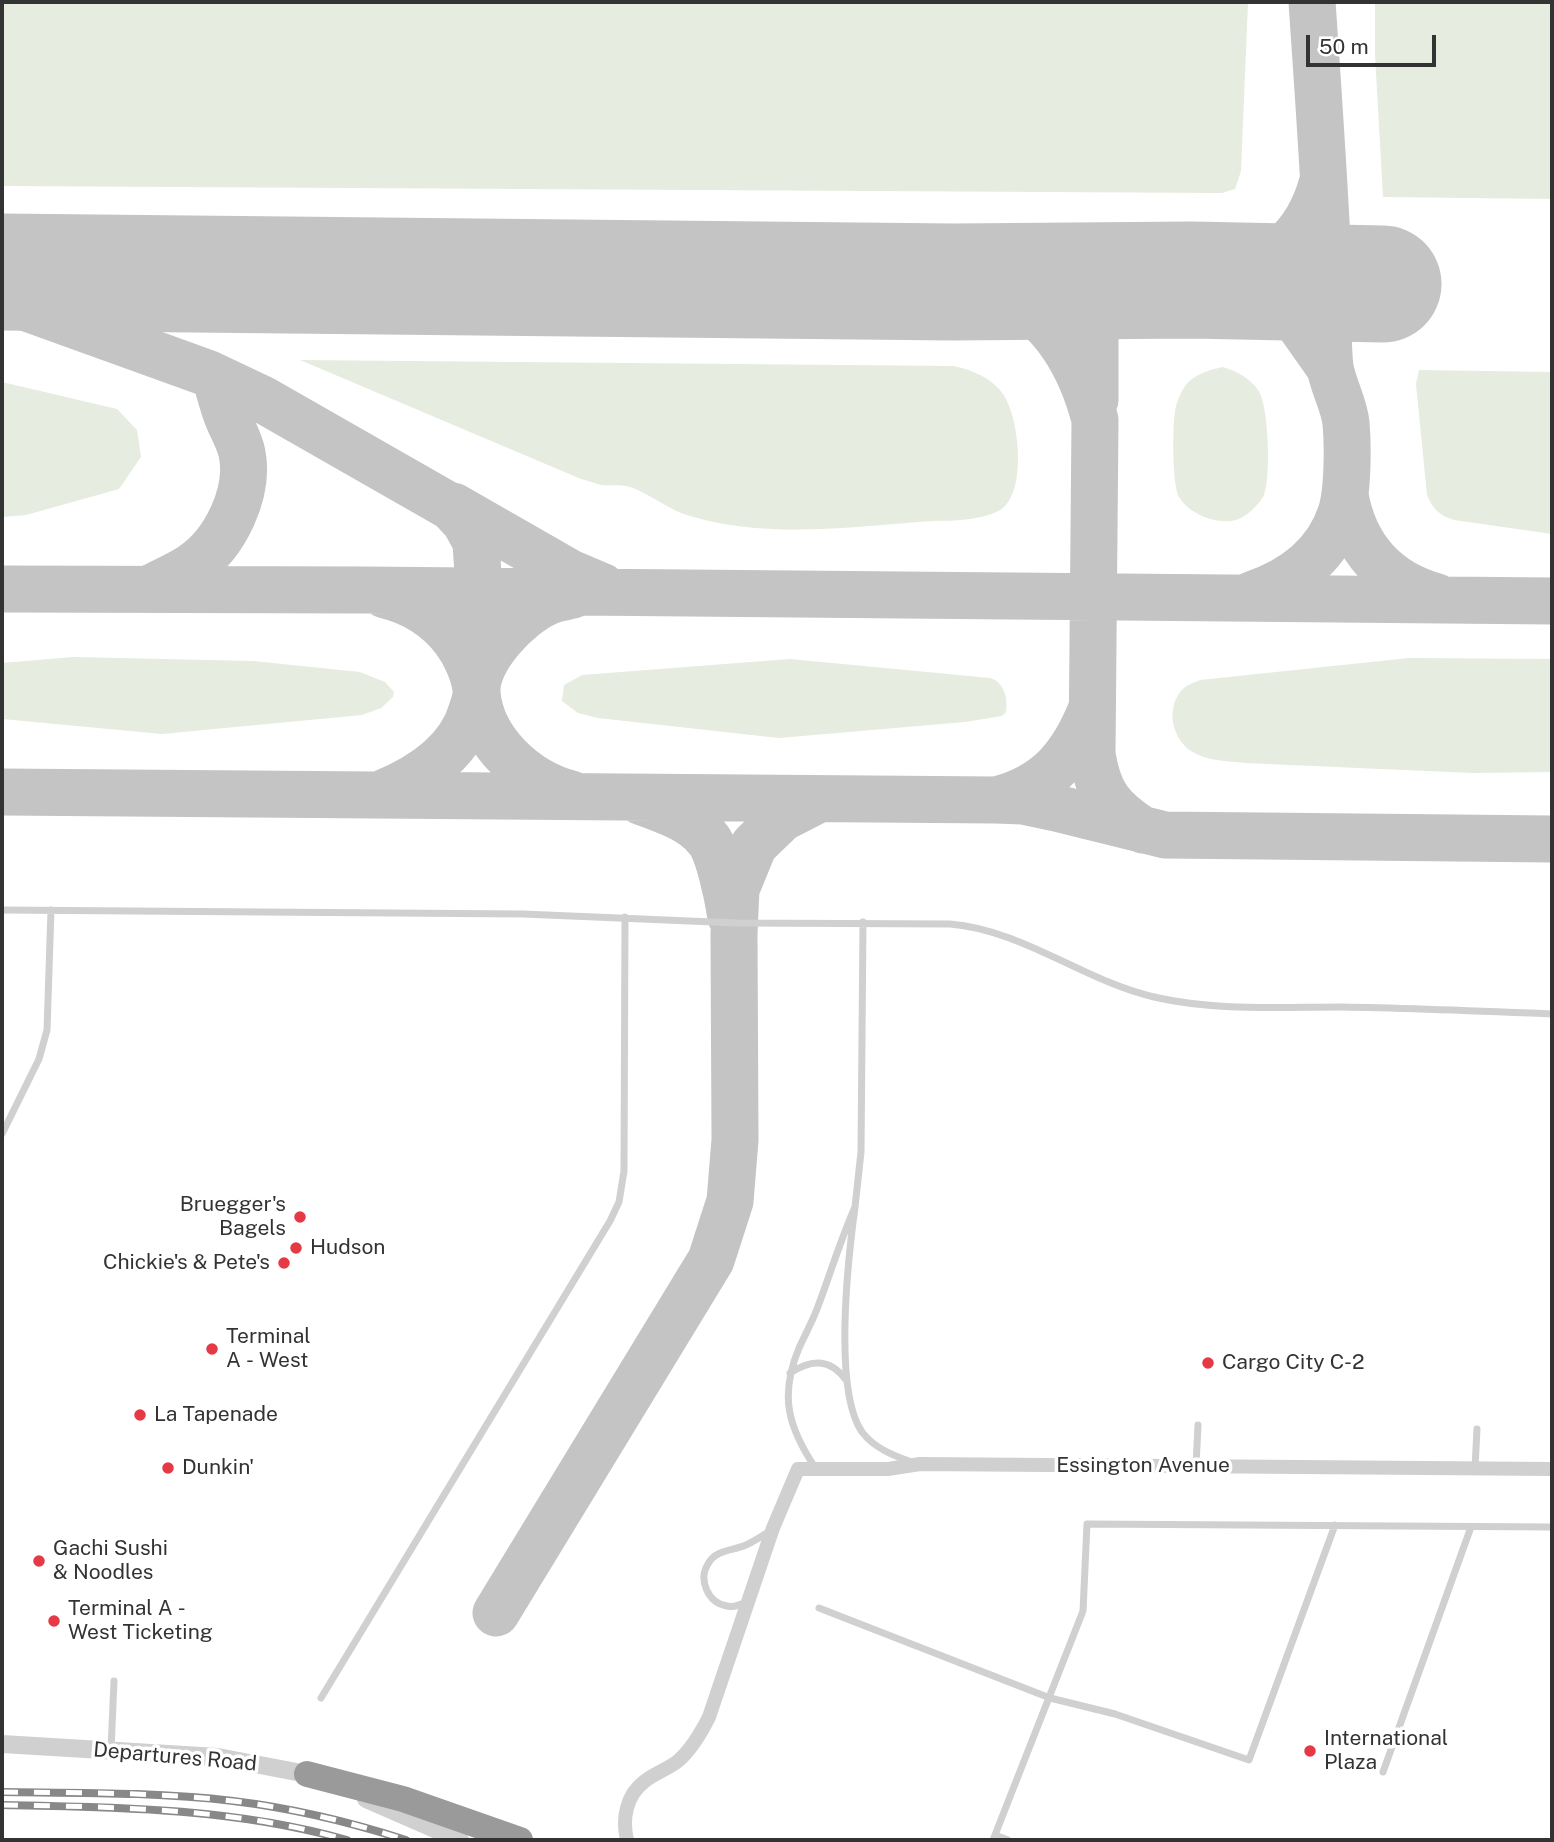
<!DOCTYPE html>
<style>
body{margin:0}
#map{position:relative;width:1554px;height:1842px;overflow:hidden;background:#fff;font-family:"Public Sans",sans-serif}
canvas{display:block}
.frame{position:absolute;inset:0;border:4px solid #333;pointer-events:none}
.scale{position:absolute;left:1306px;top:35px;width:130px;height:32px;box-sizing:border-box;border:4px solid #333;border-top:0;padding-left:9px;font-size:21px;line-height:24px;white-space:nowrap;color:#333;-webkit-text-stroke:5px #fff;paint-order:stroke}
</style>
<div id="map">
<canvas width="1554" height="1842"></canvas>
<div class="frame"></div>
<div class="scale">50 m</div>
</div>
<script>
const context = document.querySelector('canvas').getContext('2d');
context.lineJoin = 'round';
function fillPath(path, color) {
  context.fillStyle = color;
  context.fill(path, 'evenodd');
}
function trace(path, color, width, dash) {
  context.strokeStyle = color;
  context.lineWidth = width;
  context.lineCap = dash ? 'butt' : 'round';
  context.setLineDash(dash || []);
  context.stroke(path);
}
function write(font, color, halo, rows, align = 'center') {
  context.font = font + ' "Public Sans",sans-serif';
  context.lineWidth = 7;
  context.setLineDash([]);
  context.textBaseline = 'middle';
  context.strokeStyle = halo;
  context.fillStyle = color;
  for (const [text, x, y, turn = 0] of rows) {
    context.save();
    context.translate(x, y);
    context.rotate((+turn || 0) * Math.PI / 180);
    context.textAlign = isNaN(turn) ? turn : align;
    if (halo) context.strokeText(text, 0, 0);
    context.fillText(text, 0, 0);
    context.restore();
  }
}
const green = new Path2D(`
 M2,2h1246l-7,169 -6,18 -13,4 -1220,-7z
 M1375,2h177v197l-169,-2 -8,-142z
 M300,360l654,6c18,4 38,12 49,28 16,23 23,91 2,112 -5,6 -16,9 -24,11 -20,5 -43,3 -63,5 -74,6 -156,16 -228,-6 -21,-6 -37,-20 -57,-28 -10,-4 -21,-2 -32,-3 -6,-2 -13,-4 -20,-6z
 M1223,367c13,4 27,11 35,23 11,15 13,88 6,105 -5,10 -18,22 -28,25 -19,5 -47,-6 -57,-23 -7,-12 -7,-77 -3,-91 2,-7 5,-14 9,-20 9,-12 24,-16 38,-19z
 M1419,370l133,2v162l-98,-14c-14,-4 -22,-12 -27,-25l-11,-111z
 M2,382l115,27 20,21 4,27 -22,32 -93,26 -24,2z
 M73,657l180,4 107,11 25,10 9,10 -1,5 -12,11 -19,7 -200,19 -160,-15v-56z
 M1409,658l143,1v113l-80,1 -227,-10c-18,-2 -39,-2 -54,-12 -19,-13 -25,-42 -10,-60 4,-5 12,-8 19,-11z
 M790,659l200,19c14,4 18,19 16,34l-4,4 -37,6 -186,16 -181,-20 -20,-5 -16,-12 2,-16 18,-10z`);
const taxiway = new Path2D(`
 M1095,281v119
 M1219,281c52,-16 88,-42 103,-97
 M1219,281l60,26 20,17 31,44
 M953,282c16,4 33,6 48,12 53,21 81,75 94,126l-3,334c6,39 18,55 51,76
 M2,299l205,74 55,26 189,108 14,15 11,20 3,49 -2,100
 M1345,495c9,52 41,88 92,102
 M453,506l117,67 33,14
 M2,589l362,1 1188,11
 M149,589c14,-8 30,-14 43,-23 33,-22 58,-73 50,-113 -3,-14 -11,-26 -16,-40 -4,-11 -7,-24 -11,-36
 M1251,595c42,-14 76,-39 90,-82 7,-21 7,-68 5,-90 -2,-19 -13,-37 -16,-56 -4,-34 0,-71 -2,-106 -4,-86 -10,-173 -16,-259
 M2,792l994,8 27,1 33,7 109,27 387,4
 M381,794c39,-16 79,-41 91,-84 2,-6 5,-15 4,-21 -2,-16 -11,-36 -21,-49 -18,-24 -41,-38 -70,-45
 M571,794c-45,-12 -90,-52 -94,-101 -2,-34 41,-78 70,-91 8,-4 18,-5 26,-7
 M996,800c52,-13 77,-44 96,-92
 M640,801c23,9 51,17 67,37 12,13 21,60 24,79
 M496,1613l215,-353 19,-59 5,-61 -1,-206 2,-45 18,-44 28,-27 37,-19`);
const runway = new Path2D(`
 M2,272l951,10 239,-2 191,4`);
const service = new Path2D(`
 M2,910l521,4 214,9 213,1c73,6 134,57 204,73 61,14 124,10 186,10 71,1 141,4 212,7
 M2,1134l37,-75 8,-29 4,-120
 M855,1207l6,-55 2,-230
 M790,1373c21,-14 40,-15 56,7
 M1196,1466l2,-41
 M1475,1468l2,-39
 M816,1469c-28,-42 -37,-73 -17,-121 6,-13 13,-26 18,-39 13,-34 23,-68 38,-102 -7,52 -22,183 7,225 12,16 32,24 50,30
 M748,1601c-6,3 -13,7 -21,5 -19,-3 -29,-26 -19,-42 8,-15 25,-13 38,-19 9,-4 16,-9 24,-14
 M819,1608l231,90 65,16 134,46 86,-235
 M321,1698l289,-477 9,-19 5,-31 1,-254
 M111,1750l3,-69
 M1383,1772l88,-245
 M995,1835l13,5
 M993,1840l90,-229 4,-87 465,3`);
const minor = new Path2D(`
 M627,1840c-5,-21 -1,-45 18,-59 10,-8 23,-12 33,-20 14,-12 23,-28 31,-44l64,-189 25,-59h90l32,-5 632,5`);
const tertiary = new Path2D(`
 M2,1744l216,13 89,17 10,5
 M366,1799l94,41`);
const motorway = new Path2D(`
 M307,1774l96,25 117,41`);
const rail = new Path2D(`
 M2,1792c77,1 155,0 231,9 59,7 117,21 173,39
 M2,1805c115,2 233,3 345,35`);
const markers = [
 [300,1217,7,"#e63946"],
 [296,1248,7,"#e63946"],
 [284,1263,7,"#e63946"],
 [212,1349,7,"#e63946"],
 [1208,1363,7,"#e63946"],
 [140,1415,7,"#e63946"],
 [168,1468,7,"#e63946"],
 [39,1561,7,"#e63946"],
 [54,1621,7,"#e63946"],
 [1310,1751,7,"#e63946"]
];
const poiNames = [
 ["Bruegger's",286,1205,"right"],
 ["Bagels",286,1229,"right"],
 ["Hudson",310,1248],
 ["Chickie's & Pete's",270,1263,"right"],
 ["Terminal",226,1337],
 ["A - West",226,1361],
 ["Cargo City C-2",1222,1363],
 ["La Tapenade",154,1415],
 ["Dunkin'",182,1468],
 ["Gachi Sushi",53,1549],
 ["& Noodles",53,1573],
 ["Terminal A -",68,1609],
 ["West Ticketing",68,1633],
 ["International",1324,1739],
 ["Plaza",1324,1763]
];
const streetNames = [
 ["Essington Avenue",1143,1466],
 ["Departures Road",175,1757,5]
];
fillPath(green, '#e6ecdf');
trace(taxiway, '#c4c4c4', 47);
trace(runway, '#c4c4c4', 117);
trace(service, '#d0d0d0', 7);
trace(minor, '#d0d0d0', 14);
trace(tertiary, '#d0d0d0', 18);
trace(motorway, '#9a9a9a', 26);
trace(rail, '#888', 8);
trace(rail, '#fff', 5, [16]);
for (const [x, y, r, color] of markers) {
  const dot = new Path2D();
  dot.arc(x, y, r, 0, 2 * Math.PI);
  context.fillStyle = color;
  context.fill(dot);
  trace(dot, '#fff', 2.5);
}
write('21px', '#333', '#fff', poiNames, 'left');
write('21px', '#333', '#fff', streetNames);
</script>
